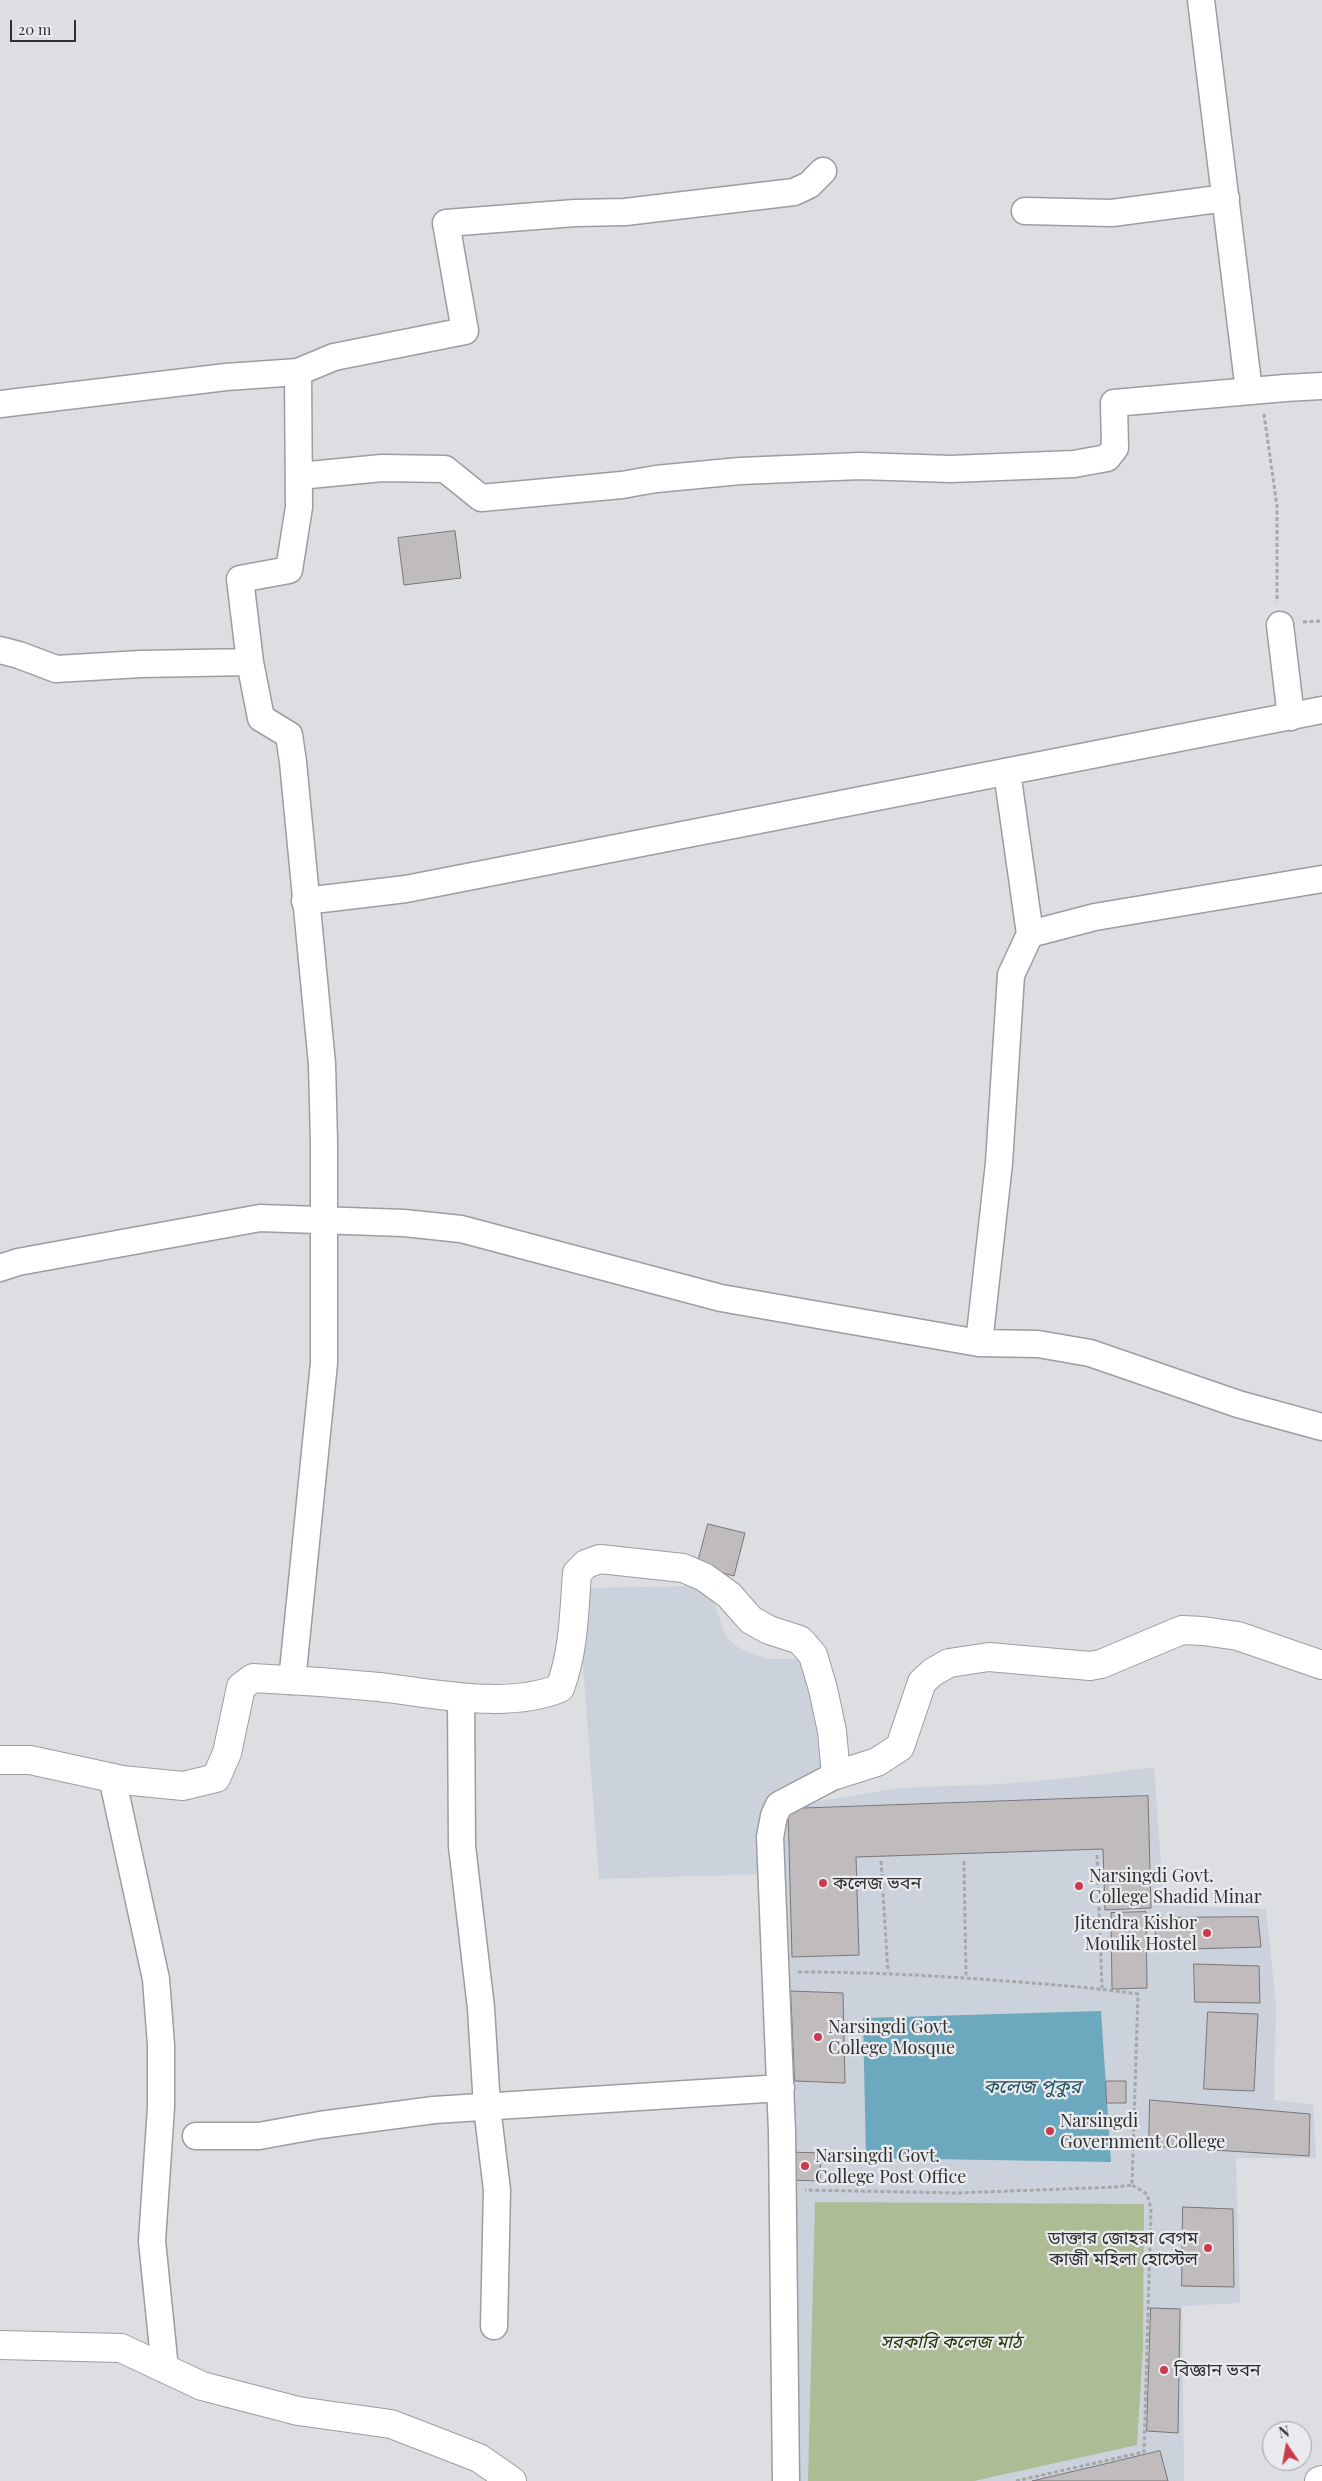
<!DOCTYPE html>
<meta charset="utf-8">
<style>
body{margin:0}
#map{position:relative;width:1322px;height:2481px;overflow:hidden;background:#dcdee1;font-family:"Playfair Display",serif}
canvas{display:block}
.north{position:absolute;left:1262px;top:2421px;width:50px;height:50px;box-sizing:border-box;background:#e9ebee;border:1px solid #9fa0a2;border-radius:50%;rotate:348deg;font-size:14px;font-weight:700;line-height:20px;text-align:center;color:#303031}
.north::after{content:'';display:block;margin:auto;width:18px;height:22px;background:#cb3a4c;clip-path:polygon(50% 0,100% 100%,50% 72%,0 100%)}
.scale{position:absolute;left:10px;top:20px;width:66px;height:22px;box-sizing:border-box;border:2px solid #303031;border-top:0;padding-left:6px;font-size:15px;line-height:18px;white-space:nowrap;color:#303031;-webkit-text-stroke:4px #e9ebee;paint-order:stroke}
</style>
<div id="map">
<canvas width="1322" height="2481"></canvas>
<div class="north">N</div>
<div class="scale">20 m</div>
</div>
<script>
const context = document.querySelector('canvas').getContext('2d');
context.lineJoin = 'round';
function fillPath(path, color) {
  context.fillStyle = color;
  context.fill(path, 'evenodd');
}
function trace(path, color, width, dash) {
  context.strokeStyle = color;
  context.lineWidth = width;
  context.lineCap = dash ? 'butt' : 'round';
  context.setLineDash(dash || []);
  context.stroke(path);
}
function write(font, color, halo, rows, align = 'center') {
  context.font = font + ' "Playfair Display","Noto Sans Bengali",serif';
  context.lineWidth = 4.5;
  context.setLineDash([]);
  context.textBaseline = 'middle';
  context.strokeStyle = halo;
  context.fillStyle = color;
  for (const [text, x, y, turn = 0] of rows) {
    context.save();
    context.translate(x, y);
    context.rotate((+turn || 0) * Math.PI / 180);
    context.textAlign = isNaN(turn) ? turn : align;
    if (halo) context.strokeText(text, 0, 0);
    context.fillText(text, 0, 0);
    context.restore();
  }
}
const built = new Path2D(`
 M700,1586l9,2 17,49 13,11 28,11h44l11,99 -1,16 -35,14 -18,86 -169,5 -17,-228v-63z
 M1154,1767l10,138 102,4 10,95 -2,96 39,5 3,53h-80l4,145 -58,3 2,175h-395l-9,-569 4,-105 114,-19 105,-4 76,-7z`);
const green = new Path2D(`
 M815,2202l329,2 -1,144 -6,97 -163,36h-166z`);
const water = new Path2D(`
 M1101,2011l10,151 -245,-4 -3,-140z`);
const building = new Path2D(`
 M455,531l6,47 -57,7 -6,-47z
 M708,1524l37,9 -11,43 -37,-10z
 M1148,1796l3,112 -46,2 -2,-61 -247,8 3,98 -67,2 -4,-148z
 M1146,1912l1,76 -35,1 -1,-76z
 M1258,1917l3,30 -104,3 -3,-32z
 M1194,1964l65,2 1,37 -65,-1z
 M791,1991l52,2 2,90 -50,-2z
 M1208,2012l50,2 -4,77 -50,-2z
 M1106,2081h20v22h-19z
 M1150,2100l160,14 -1,42 -160,-10z
 M789,2152l32,1 -1,28 -31,-1z
 M1183,2207l50,2 1,78 -52,-1z
 M1151,2308l29,1 -2,124 -31,-2z
 M1160,2451l8,30h-136l81,-19z`);
const path = new Path2D(`
 M1264,414l13,92v96
 M1303,622l19,-1
 M1097,1855l5,133
 M881,1861l7,111
 M964,1861l2,116
 M798,1972c74,0 146,4 220,10 40,3 80,6 120,12l-6,191 -16,2 -158,6 -153,-3
 M1016,2481l128,-29 7,-243 -4,-15 -15,-9`);
const minor = new Path2D(`
 M1201,0l48,391
 M1025,211l87,2 114,-15
 M0,404l226,-27 72,-5 36,-15 131,-26 -19,-108 129,-10 50,-1 169,-20 15,-7 14,-14
 M299,476l83,-8 63,1 36,29 141,-13 34,-6 84,-8 120,-5 91,3 123,-5 33,-6 8,-10 -1,-45 171,-15 37,-2
 M1280,625l11,92
 M0,650l19,5 37,14 85,-5 109,-2
 M1007,772l23,162
 M305,901l101,-12 916,-179
 M0,1268l18,-6 242,-44 144,5 57,6 260,69 258,45 59,1 52,9 148,51 84,23
 M979,1343l20,-180 12,-188 19,-41 65,-17 227,-38
 M292,1681l32,-318v-221l-2,-78 -29,-302 -4,-27 -28,-17 -11,-56 -10,-83 49,-9 10,-63 -1,-135
 M461,1698l1,148 19,162 6,99 10,83 -3,136
 M112,1777l44,202 5,66v62l-9,134 13,128
 M196,2136h63l61,-11 114,-15 347,-22
 M786,2481l-4,-349 -12,-295 4,-21 5,-11 57,-30`);
const tertiary = new Path2D(`
 M0,1760h30l92,20 61,6 33,-8 11,-25 14,-66 12,-9c42,2 84,5 126,9 55,6 128,23 181,1 14,-37 14,-76 17,-115l9,-9 14,-5 83,9 21,9 25,18 22,25 18,10 31,10 13,15 10,34 9,42 4,44 41,-13 23,-15 22,-65 11,-10 16,-9 40,-6 101,9 11,-2 81,-34 21,1 35,5 84,29
 M0,2345l121,3 81,38 96,25 93,13 88,34 33,23
 M1319,2481l3,-1`);
const markers = [
 [823,1883,5,"#cb3a4c"],
 [1079,1886,5,"#cb3a4c"],
 [1207,1933,5,"#cb3a4c"],
 [818,2037,5,"#cb3a4c"],
 [1050,2131,5,"#cb3a4c"],
 [805,2166,5,"#cb3a4c"],
 [1208,2248,5,"#cb3a4c"],
 [1164,2370,5,"#cb3a4c"]
];
const poiNames = [
 ["Narsingdi Govt.",1089,1876],
 ["College Shadid Minar",1089,1897],
 ["কলেজ ভবন",833,1883],
 ["Jitendra Kishor",1197,1923,"right"],
 ["Moulik Hostel",1197,1944,"right"],
 ["Narsingdi Govt.",828,2027],
 ["College Mosque",828,2048],
 ["Narsingdi",1060,2121],
 ["Government College",1060,2142],
 ["Narsingdi Govt.",815,2156],
 ["College Post Office",815,2177],
 ["ডাক্তার জোহরা বেগম",1198,2238,"right"],
 ["কাজী মহিলা হোস্টেল",1198,2259,"right"],
 ["বিজ্ঞান ভবন",1174,2370]
];
const parkNames = [
 ["সরকারি কলেজ মাঠ",951,2342]
];
const waterNames = [
 ["কলেজ পুকুর",1032,2087]
];
fillPath(built, '#ccd2db');
fillPath(green, '#acbd96');
fillPath(water, '#6ca9be');
fillPath(building, '#c0bcbe');
trace(building, '#797677', 1);
trace(minor, '#9b9da0', 29);
trace(tertiary, '#9b9da0', 30);
trace(path, '#a5a7a9', 3, [4, 2.5]);
trace(minor, '#fff', 26);
trace(tertiary, '#fff', 28);
for (const [x, y, r, color] of markers) {
  const dot = new Path2D();
  dot.arc(x, y, r, 0, 2 * Math.PI);
  context.fillStyle = color;
  context.fill(dot);
  trace(dot, '#e9ebee', 2);
}
write('18px', '#303031', '#e9ebee', poiNames, 'left');
write('italic 18px', '#253600', '#e9ebee', parkNames);
write('italic 19px', '#205363', '#e9ebee', waterNames);
</script>
